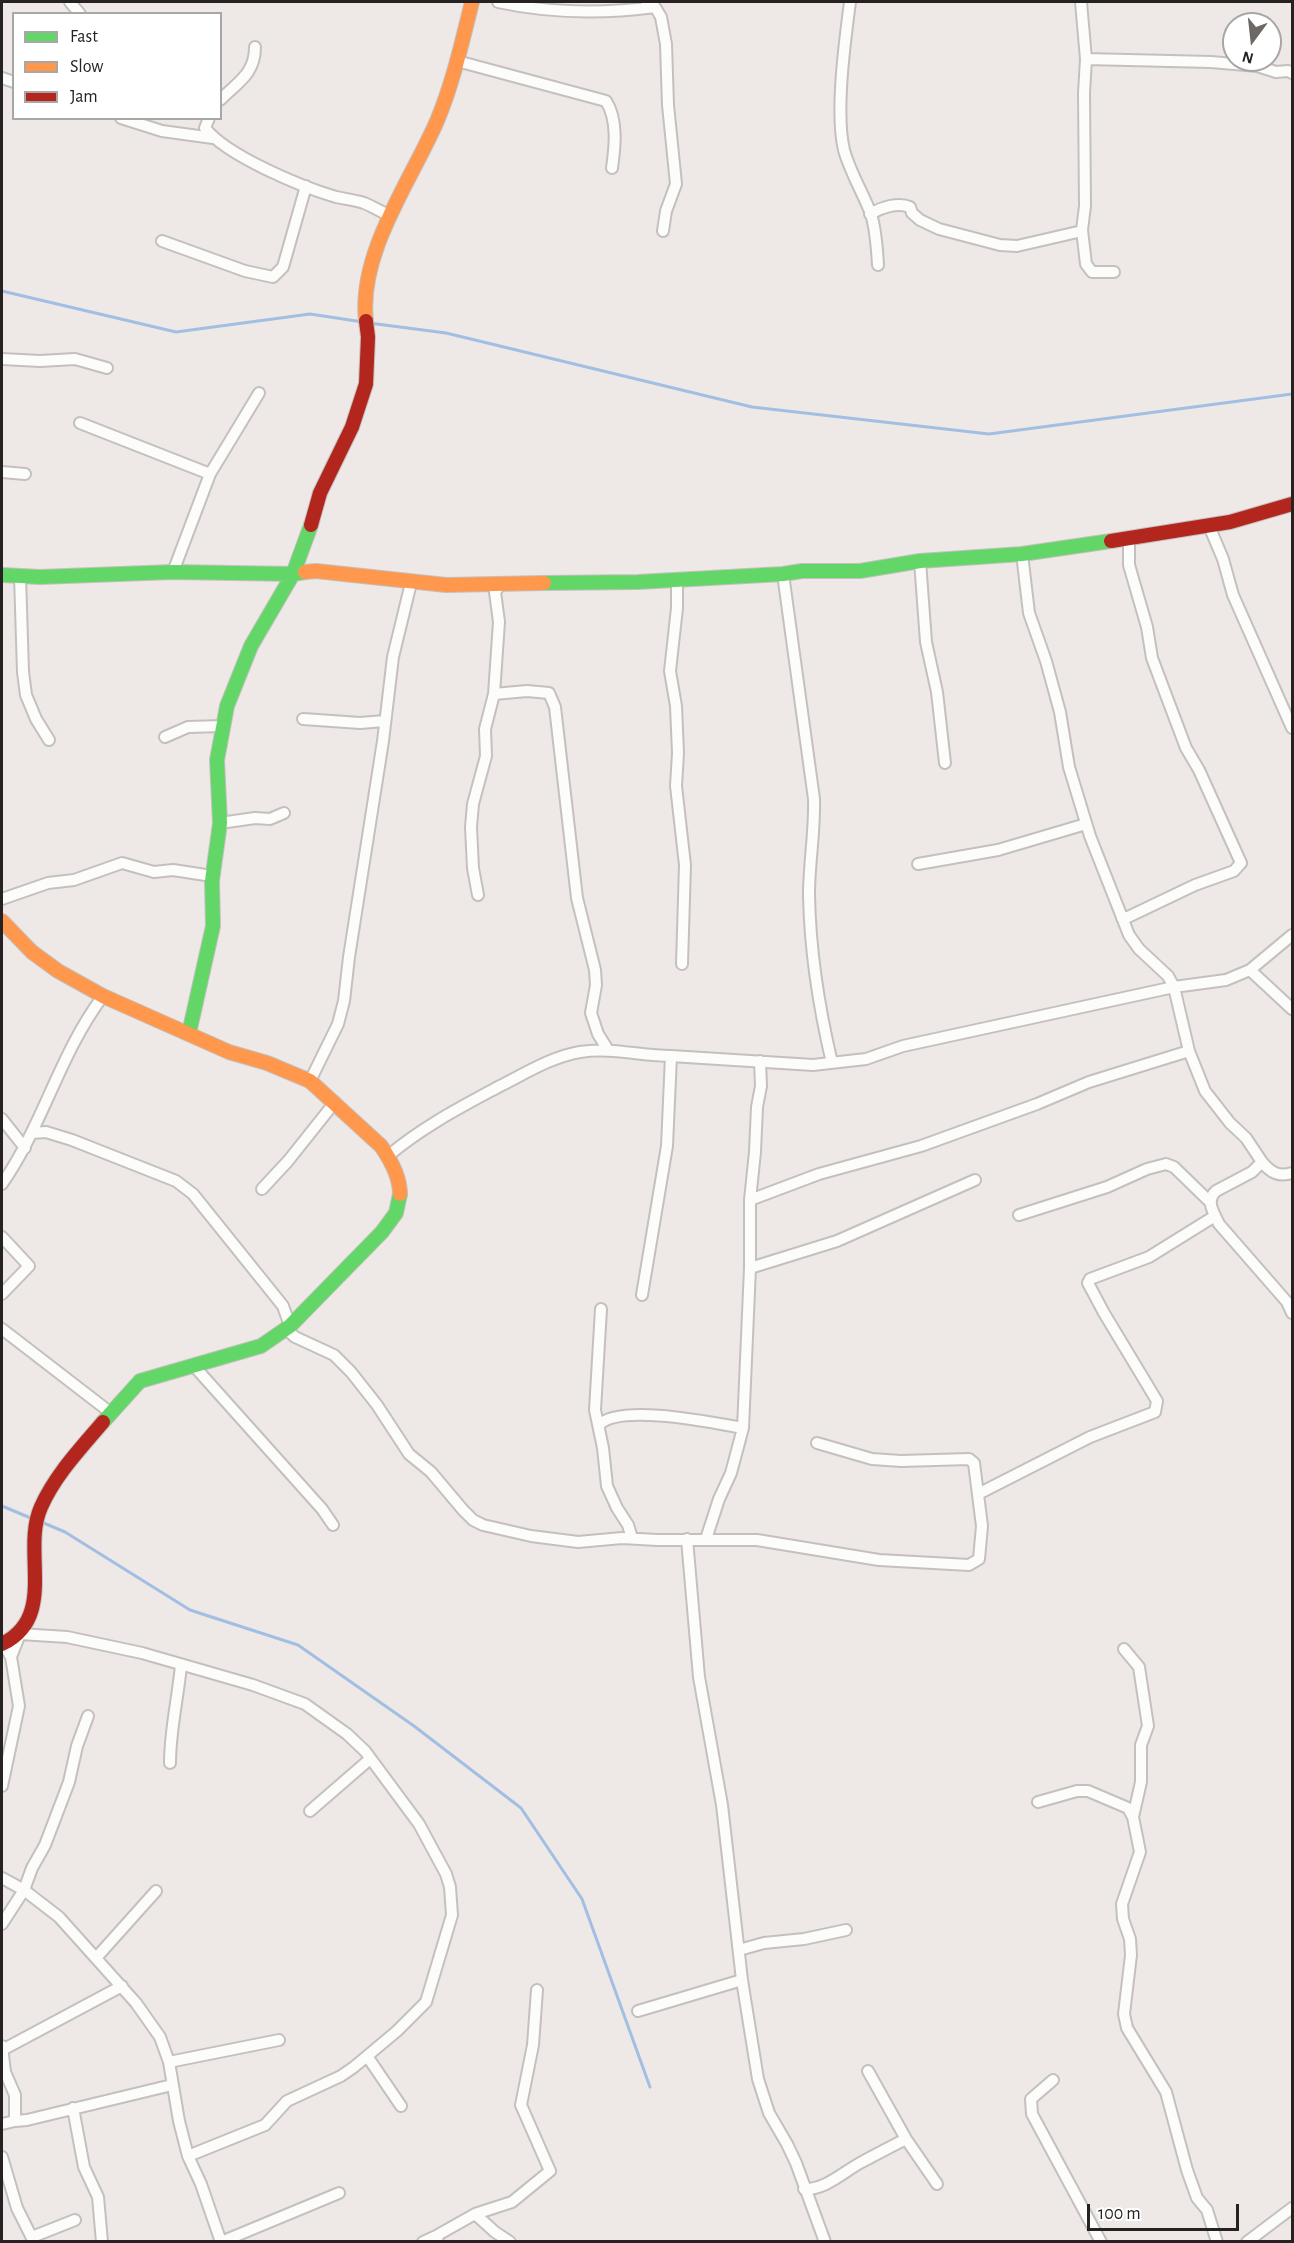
<!DOCTYPE html>
<style>
body{margin:0}
#map{position:relative;width:1294px;height:2243px;overflow:hidden;background:#eee9e6;font-family:"Alegreya Sans",sans-serif}
canvas{display:block}
.frame{position:absolute;inset:0;border:3px solid #252221;pointer-events:none}
.legend{position:absolute;left:12px;top:12px;width:210px;height:108px;box-sizing:border-box;background:#fff;border:2px solid #a8a7a6;margin:0;padding:8px 10px;list-style:none;font-size:18px;color:#252221}
.legend li{display:flex;align-items:center;gap:12px;height:30px}
.legend b{width:30px;border:2px solid #a8a7a6}
.north{position:absolute;left:1222px;top:12px;width:60px;height:60px;box-sizing:border-box;background:#fff;border:2px solid #a8a7a6;border-radius:50%;rotate:195deg;font-size:16px;font-weight:700;line-height:24px;text-align:center;color:#252221}
.north::after{content:'';display:block;margin:auto;width:21px;height:27px;background:#6b6866;clip-path:polygon(50% 0,100% 100%,50% 72%,0 100%)}
.scale{position:absolute;left:1087px;top:2204px;width:152px;height:27px;box-sizing:border-box;border:3px solid #252221;border-top:0;padding-left:8px;font-size:18px;line-height:21px;white-space:nowrap;color:#252221;-webkit-text-stroke:4px #fff;paint-order:stroke}
</style>
<div id="map">
<canvas width="1294" height="2243"></canvas>
<div class="frame"></div>
<ul class="legend">
<li><b style="height:8px;background:#63d668"></b>Fast</li>
<li><b style="height:8px;background:#ff974d"></b>Slow</li>
<li><b style="height:8px;background:#b3261e"></b>Jam</li>
</ul>
<div class="north">N</div>
<div class="scale">100 m</div>
</div>
<script>
const context = document.querySelector('canvas').getContext('2d');
context.lineJoin = 'round';
function trace(path, color, width, dash) {
  context.strokeStyle = color;
  context.lineWidth = width;
  context.lineCap = dash ? 'butt' : 'round';
  context.setLineDash(dash || []);
  context.stroke(path);
}
const stream = new Path2D(`
 M2,291l174,41 134,-18 53,8
 M369,323l77,10 306,74 237,27 303,-40
 M2,1506l31,13
 M39,1521l26,11 125,78 108,35 116,81 107,82 61,91 68,188`);
const street = new Path2D(`
 M70,2l10,12
 M498,2c51,11 104,12 157,5
 M646,2l9,5 6,10 5,27 2,61 8,79 -10,27 -3,20
 M850,2c-5,38 -15,111 -6,148 6,22 19,43 27,64 5,16 6,34 7,51
 M1081,2l5,57 -2,34 1,113 -3,24 4,34 6,8h22
 M1086,59l125,3 46,4 19,6 12,-1 4,2
 M457,61l149,40c12,19 9,46 6,67
 M2,78l12,4
 M220,100c18,-18 35,-26 35,-53
 M121,118l41,13 51,7
 M209,118l-4,10c22,28 97,59 131,69 9,2 19,3 28,6 8,3 17,9 25,12
 M870,214c12,-7 28,-12 40,-7l2,6 8,7 19,9 61,16 17,1 65,-15
 M162,241l83,30 28,6 10,-10 23,-81
 M2,359l38,2 35,-2 32,9
 M80,423l130,51
 M2,472l23,2
 M1209,526l14,33 10,36 59,133
 M1022,554l7,59 17,48 14,51 9,55 21,69 39,99 10,14 29,27 6,11 15,64 16,40 25,32 16,15 16,24 -10,10 -36,19c-11,10 -2,22 3,33l68,78 5,11
 M920,561l6,81 11,50 8,71
 M173,572l37,-98 49,-81
 M783,574l31,225c1,32 -5,64 -5,96 1,57 10,113 23,168
 M20,576l3,96 3,23 10,24 13,21
 M677,579v29l-7,63 6,35 2,47 -2,33 9,79 -3,99
 M494,694l33,-3 22,2 6,14 22,191 18,72 1,15 -5,28 7,21 10,16
 M303,719l57,4 25,-2
 M165,737l23,-10 35,-1
 M220,823l35,-5 15,1 14,-6
 M918,864l80,-14 88,-26
 M478,895l-5,-27 -2,-41 2,-23 13,-48 -1,-27 9,-35 5,-72 -4,-30 5,-7
 M2,899l46,-16 26,-3 48,-17 32,9 19,-2 39,6
 M1122,918l6,-1 67,-32 39,-14 7,-8 -42,-93 -13,-22 -34,-90 -5,-31 -18,-62v-27
 M1250,970l42,39
 M671,1056l142,9 53,-6 37,-13 271,-59 52,-7 24,-10 42,-35
 M310,1081l28,-57 6,-23 5,-44 34,-216 10,-84 18,-74
 M2,1119l23,29
 M32,1133l14,-1 26,8 104,41 17,13 90,112 7,20
 M388,1156c34,-29 73,-49 112,-70 26,-13 51,-29 80,-34 31,-5 61,4 91,4l-4,90 -25,149
 M1262,1162c9,11 17,15 30,11
 M2,1184c41,-59 58,-131 101,-188
 M262,1189l26,-28 47,-59
 M750,1200l69,-26 102,-28 116,-42 52,-22 100,-31
 M1019,1215l88,-28 40,-18 19,-5 8,3 36,35
 M2,1237l27,29 -27,28
 M750,1268l87,-27 138,-61
 M601,1309l-6,101 8,38 4,38 10,22 11,17 4,13
 M2,1329l109,84
 M286,1329l9,8 39,18 17,17 26,33 32,49 22,18 32,38 10,10 10,5 48,11 47,6 44,-4 35,2h100l122,20 90,5 10,-6 3,-33 -8,-63 -5,-4 -68,2 -29,-2 -55,-16
 M194,1366l128,143 11,16
 M599,1425c21,-22 115,-2 144,3
 M978,1494l112,-57 65,-25 2,-11 -53,-88 -16,-30 2,-4 59,-22 66,-41
 M687,1539l12,138 23,128 20,175 16,99 11,34 18,31 9,19 29,79
 M706,1539l13,-40 12,-26 12,-45 7,-160v-68l5,-48 2,-45 4,-21 -1,-25
 M1124,1649l15,18 9,59 -7,19v37l-8,35
 M11,1657l9,-23 47,3 75,16 111,32 52,19 42,30 18,17 54,73 27,50 4,13 2,28 -26,87 -29,29 -43,36 -13,9 -54,25 -22,24 -77,31
 M170,1763c0,-33 8,-65 11,-98
 M2,1786l17,-80 -8,-49 -3,-5
 M1038,1802l39,-11h11l40,17 5,9 7,35 -18,52 1,15 7,20 1,16 -7,59 3,14 39,64 21,78 10,28 10,12 10,32
 M310,1811l60,-52
 M2,1878l22,12 35,27 77,86 24,34 9,25 10,59 9,35 13,28 20,58 118,-49
 M2,1924l22,-34 8,-22 13,-23 24,-63 8,-36 11,-30
 M739,1950l25,-7 40,-4 42,-9
 M96,1958l60,-67
 M638,2011l104,-31
 M2,2046l3,26 10,23v26l-13,3
 M2,2050l120,-64
 M367,2056l34,50
 M169,2062l110,-22
 M868,2071l38,68 31,45
 M1053,2080l-22,19 1,15 69,128
 M73,2108l11,59 14,30 4,45
 M15,2121l12,-1 145,-35
 M2,2157l15,51 17,34
 M804,2189c21,1 38,-16 56,-26 15,-8 30,-16 46,-24
 M475,2214l20,18 15,10
 M32,2237l43,-17
 M423,2242l13,-6
 M438,2242l-2,-6 39,-22 37,-12 38,-31 -29,-66 12,-60 4,-55
 M1247,2242l45,-34`);
const fast = new Path2D(`
 M2,575l38,2 133,-5 120,2 12,-2
 M544,583l94,-1 145,-8 19,-3h58l60,-10 102,-7 89,-13
 M189,1033l24,-107 -1,-45 8,-58 -3,-63 10,-54 24,-60 42,-72 18,-49
 M103,1422l37,-41 121,-35 29,-20 92,-94 14,-19 4,-19`);
const slow = new Path2D(`
 M366,321c-8,-68 45,-140 71,-200 16,-38 25,-79 35,-119
 M305,572l11,-1 130,14 98,-2
 M2,921l30,31 26,19 45,25 126,56 38,11 43,18 71,65c9,13 19,32 19,48`);
const jam = new Path2D(`
 M311,525l9,-32 32,-66 14,-43 2,-47 -2,-16
 M1111,541l119,-19 62,-18
 M2,1644c56,-27 19,-93 39,-137 14,-32 40,-59 62,-85`);
trace(stream, '#a2bee3', 3);
trace(street, '#c4c0be', 14);
trace(fast, '#c4c0be', 16);
trace(slow, '#c4c0be', 16);
trace(jam, '#c4c0be', 16);
trace(street, '#fcfcfb', 10);
trace(fast, '#63d668', 14);
trace(slow, '#ff974d', 14);
trace(jam, '#b3261e', 14);
</script>
